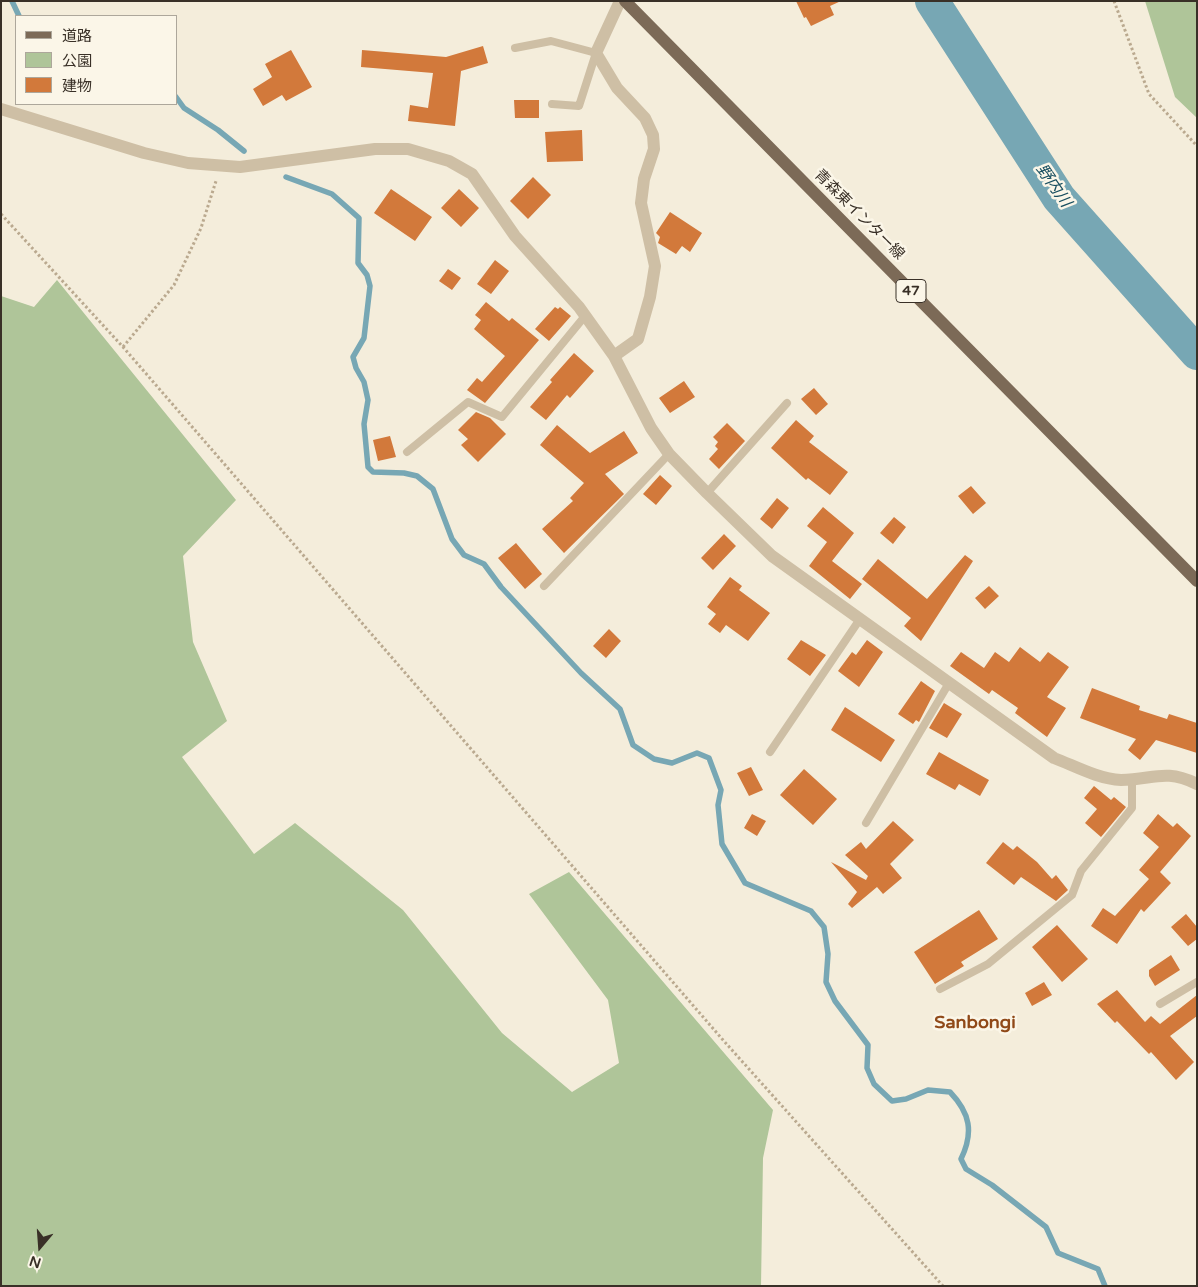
<!DOCTYPE html>
<meta charset="utf-8">
<style>
body{margin:0}
#map{position:relative;width:1198px;height:1287px;overflow:hidden;background:#f4eddb;font-family:"Varela Round","Noto Sans JP",sans-serif}
canvas{display:block}
.frame{position:absolute;inset:0;border:2px solid #393027;pointer-events:none}
.legend{position:absolute;left:15px;top:15px;width:162px;height:90px;box-sizing:border-box;background:#fbf6e8;border:1px solid #ada79b;margin:0;padding:6px 9px;list-style:none;font-size:15px;color:#393027}
.legend li{display:flex;align-items:center;gap:10px;height:25px}
.legend b{width:25px;border:1px solid #ada79b}
.north{position:absolute;left:15px;top:1222px;width:50px;height:50px;-webkit-text-stroke:4px #fbf6e8;paint-order:stroke;rotate:198deg;font-size:14px;font-weight:700;line-height:20px;text-align:center;color:#393027}
.north::after{content:'';display:block;margin:auto;width:18px;height:22px;background:#393027;clip-path:polygon(50% 0,100% 100%,50% 72%,0 100%)}
</style>
<div id="map">
<canvas width="1198" height="1287"></canvas>
<div class="frame"></div>
<ul class="legend">
<li><b style="height:6px;background:#7c6a57"></b>道路</li>
<li><b style="height:14px;background:#afc599"></b>公園</li>
<li><b style="height:14px;background:#d2793b"></b>建物</li>
</ul>
<div class="north">N</div>
</div>
<script>
const context = document.querySelector('canvas').getContext('2d');
context.lineJoin = 'round';
function fillPath(path, color) {
  context.fillStyle = color;
  context.fill(path, 'evenodd');
}
function trace(path, color, width, dash) {
  context.strokeStyle = color;
  context.lineWidth = width;
  context.lineCap = dash ? 'butt' : 'round';
  context.setLineDash(dash || []);
  context.stroke(path);
}
function write(font, color, halo, rows, align = 'center') {
  context.font = font + ' "Varela Round","Noto Sans JP",sans-serif';
  context.lineWidth = 5;
  context.setLineDash([]);
  context.textBaseline = 'middle';
  context.strokeStyle = halo;
  context.fillStyle = color;
  for (const [text, x, y, turn = 0] of rows) {
    context.save();
    context.translate(x, y);
    context.rotate((+turn || 0) * Math.PI / 180);
    context.textAlign = isNaN(turn) ? turn : align;
    if (halo) context.strokeText(text, 0, 0);
    context.fillText(text, 0, 0);
    context.restore();
  }
}
const green = new Path2D(`
 M1145,1h52v117l-22,-21z
 M57,280l179,220 -53,56 10,86 34,79 -45,36 72,97 41,-31 108,87 99,123 70,59 47,-29 -11,-63 -79,-106 40,-22 204,238 -10,48 -2,128h-760v-990l33,11z`);
const stream = new Path2D(`
 M12,1l7,15
 M176,97l8,11 34,22 26,21
 M286,177l46,17 27,24 -1,45 9,12 3,11 -6,52 -11,19 3,11 8,14 4,18 -4,24 4,43 5,5 31,1 13,3 16,13 19,50 12,16 20,9 17,23 80,86 39,36 13,36 21,14 18,4 25,-10 12,5 12,32 -3,15 4,39 23,39 66,28 13,16 4,27 -2,28 9,19 33,44 -1,23 7,16 18,17 14,-2 22,-9 22,2c20,21 24,40 11,67l5,10 26,16 54,42 12,26 40,16 7,17`);
const river = new Path2D(`
 M932,1l127,197 138,155`);
const building = new Path2D(`
 M796,1h45l-11,5 4,9 -23,11 -5,-9 -2,1z
 M483,46l5,17 -27,8 -6,55 -47,-5 2,-16 18,3 5,-35 -72,-6 1,-17 84,7z
 M291,50l21,37 -26,14 -4,-6 -19,11 -10,-17 19,-12 -7,-13z
 M514,100h25v18h-24z
 M582,130l1,31 -36,1 -2,-30z
 M533,177l18,18 -23,24 -18,-18z
 M391,189l41,28 -17,24 -41,-28z
 M459,189l20,19 -18,19 -20,-19z
 M670,212l32,21 -12,19 -8,-6 -6,8 -18,-11 2,-6 -4,-4z
 M495,260l14,11 -18,23 -14,-10z
 M448,269l13,9 -9,12 -13,-9z
 M486,302l23,19 3,-3 27,22 -54,63 -18,-13 10,-12 5,4 23,-26 -31,-27 7,-9 -6,-5z
 M555,307l3,2 2,-2 11,9 -22,25 -14,-12z
 M574,353l20,18 -24,27 -3,-3 -21,25 -16,-13 22,-25 -2,-2z
 M684,381l11,16 -25,16 -11,-15z
 M814,388l14,16 -12,11 -15,-16z
 M476,412l14,6 16,16 -28,28 -17,-17 7,-6 -10,-9z
 M796,420l18,16 -5,6 39,30 -18,23 -22,-17 -2,2 -35,-32z
 M727,423l18,18 -26,28 -10,-10 9,-10 -3,-3 3,-4 -5,-5z
 M557,425l33,28 34,-22 14,22 -33,21 19,20 -60,59 -22,-24 31,-28 -3,-3 14,-15 -44,-38z
 M390,436l6,21 -18,4 -5,-21z
 M660,475l12,11 -16,19 -13,-11z
 M971,486l15,17 -13,11 -15,-18z
 M777,498l12,10 -17,21 -12,-10z
 M823,507l31,26 -22,28 30,23 -12,15 -41,-33 18,-24 -20,-16z
 M894,517l12,10 -13,17 -13,-11z
 M724,534l12,12 -23,24 -12,-12z
 M516,543l26,31 -17,15 -27,-31z
 M965,555l8,6 -52,80 -17,-15 7,-8 -49,-39 16,-20 49,40z
 M730,577l12,9 -3,4 31,23 -22,28 -22,-16 -6,8 -12,-9 8,-10 -9,-7z
 M989,586l10,10 -14,13 -10,-11z
 M609,629l12,12 -15,17 -13,-12z
 M801,640l25,15 -16,21 -23,-17z
 M867,640l16,12 -24,35 -21,-16 14,-19 4,3z
 M1020,647l20,15 8,-10 21,15 -22,30 19,11 -19,29 -32,-24 3,-5 -26,-18 -3,4 -39,-28 11,-14 23,16 11,-16 14,10z
 M921,681l14,10 -16,31 -3,-2 -3,4 -15,-10z
 M1092,688l48,18 -1,4 28,9 2,-5 28,9v30l-41,-13 -16,20 -12,-10 8,-11 -56,-21z
 M944,703l18,11 -15,24 -18,-10z
 M845,707l50,33 -14,22 -50,-32z
 M939,752l50,28 -9,16 -21,-12 -4,6 -29,-16z
 M751,767l12,23 -14,6 -12,-23z
 M804,769l33,30 -24,26 -33,-30z
 M1094,786l17,14 3,-3 12,10 -25,30 -16,-14 12,-14 -13,-11z
 M752,814l14,7 -9,15 -13,-8z
 M1158,814l15,13 4,-4 14,13 -31,36 11,11 -27,29 -3,-3 -24,35 -26,-18 12,-18 12,8 34,-37 -10,-9 20,-23 -16,-14z
 M893,821l21,19 -24,24 12,14 -19,16 -6,-7 -25,21 -4,-4 9,-12 -26,-30 35,18 2,-4 -23,-21 16,-13 5,7z
 M1003,842l10,8 4,-4 20,16 15,17 4,-4 12,15 -12,11 -35,-24 -7,8 -28,-22z
 M979,910l19,29 -37,23 3,4 -29,18 -21,-32z
 M1186,914l11,13v12l-9,7 -17,-19z
 M1057,925l31,34 -26,23 -30,-35z
 M1171,955l9,15 -25,16 -6,-10v-6z
 M1044,982l8,13 -20,11 -7,-13z
 M1117,990l28,32 6,-6 9,8 37,-29v21l-27,20 24,26 -18,18 -25,-28 -2,2 -32,-33 -2,2 -18,-19z`);
const path = new Path2D(`
 M1114,1l35,93 48,52
 M1,214l122,133 600,693 220,246
 M123,347l51,-62 27,-57 15,-47`);
const service = new Path2D(`
 M515,48l36,-7 45,12 -17,53 -27,-2
 M407,452l61,-50 34,15 83,-101
 M707,493l80,-90
 M544,586l125,-132
 M770,752l90,-133
 M866,823l83,-140
 M940,989l48,-25 84,-69 9,-24 51,-63v-30
 M1160,1004l37,-22`);
const minor = new Path2D(`
 M1,109l143,44 44,10 52,4 135,-18h33l41,12 23,13 43,62 64,71 35,49 37,72 18,26 38,39 65,63 282,202c21,8 44,21 67,22 32,0 43,-12 76,4
 M614,356l24,-17 12,-42 5,-31 -14,-63 3,-24 10,-30 -1,-14 -8,-17 -28,-30 -21,-35 24,-52`);
const primary = new Path2D(`
 M625,1l572,580`);
const shields = [
 [911,291,30]
];
const shieldNames = [
 ["47",911,291]
];
const streetNames = [
 ["青森東インター線",859,215,45]
];
const waterNames = [
 ["野内川",1053,186,55]
];
const quarterNames = [
 ["Sanbongi",975,1023]
];
fillPath(green, '#afc599');
trace(stream, '#77a7b4', 5.5);
trace(river, '#77a7b4', 34);
fillPath(building, '#d2793b');
trace(path, '#baa98f', 3, [2.5, 2.5]);
trace(service, '#cebfa5', 8);
trace(minor, '#cebfa5', 12);
trace(primary, '#7c6a57', 12);
for (const [x, y, w] of shields) {
  const box = new Path2D();
  box.roundRect(x - w / 2, y - 11.5, w, 23, 4);
  context.fillStyle = '#fbf6e8';
  context.fill(box);
  trace(box, '#393027', 1);
}
write('bold 14px', '#393027', null, shieldNames);
write('15px', '#393027', '#fbf6e8', streetNames);
write('italic 16px', '#184e5f', '#fbf6e8', waterNames);
write('bold 18px', '#904918', '#fbf6e8', quarterNames);
</script>
